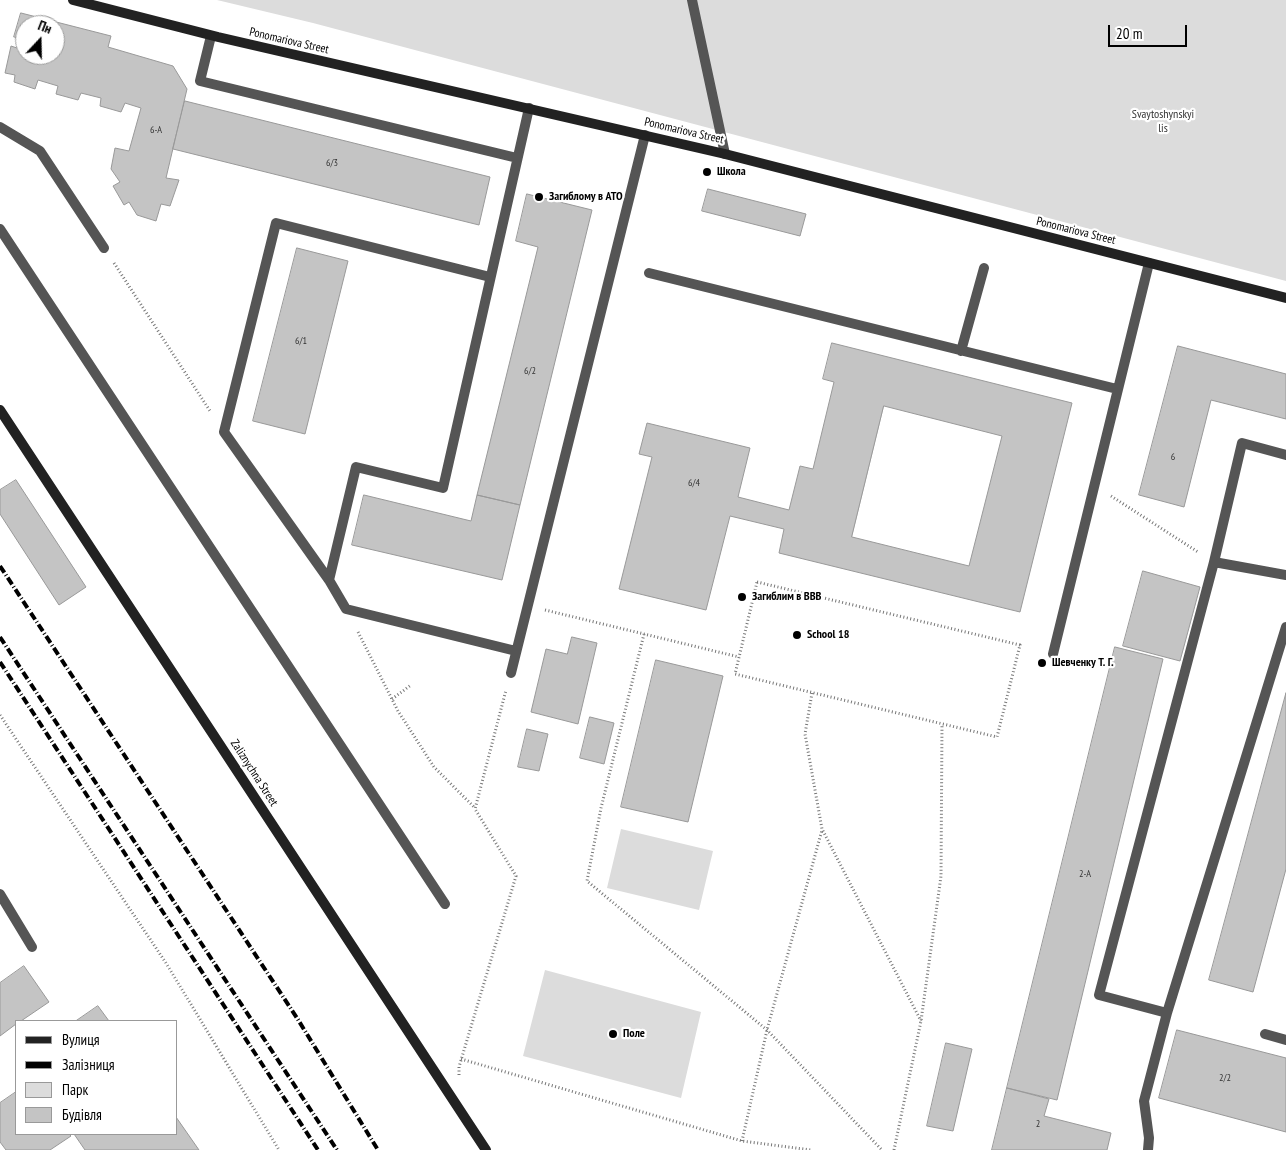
<!DOCTYPE html>
<meta charset="utf-8">
<style>
body{margin:0}
#map{position:relative;width:1286px;height:1150px;overflow:hidden;background:#fff;font-family:"PT Sans Narrow",sans-serif}
canvas{display:block}
.legend{position:absolute;left:15px;top:1020px;width:162px;height:115px;box-sizing:border-box;background:#fff;border:1px solid #999;margin:0;padding:6px 9px;list-style:none;font-size:15px;color:#000}
.legend li{display:flex;align-items:center;gap:10px;height:25px}
.legend b{width:25px;border:1px solid #999}
.north{position:absolute;left:15px;top:15px;width:50px;height:50px;box-sizing:border-box;background:#fff;border:1px solid #999;border-radius:50%;rotate:21deg;font-size:14px;font-weight:700;line-height:20px;text-align:center;color:#000}
.north::after{content:'';display:block;margin:auto;width:18px;height:22px;background:#000;clip-path:polygon(50% 0,100% 100%,50% 72%,0 100%)}
.scale{position:absolute;left:1108px;top:25px;width:79px;height:22px;box-sizing:border-box;border:2px solid #000;border-top:0;padding-left:6px;font-size:15px;line-height:18px;white-space:nowrap;color:#000;-webkit-text-stroke:4px #fff;paint-order:stroke}
</style>
<div id="map">
<canvas width="1286" height="1150"></canvas>
<ul class="legend">
<li><b style="height:6px;background:#222"></b>Вулиця</li>
<li><b style="height:6px;background:#000"></b>Залізниця</li>
<li><b style="height:14px;background:#dcdcdc"></b>Парк</li>
<li><b style="height:14px;background:#c4c4c4"></b>Будівля</li>
</ul>
<div class="north">Пн</div>
<div class="scale">20 m</div>
</div>
<script>
const context = document.querySelector('canvas').getContext('2d');
context.lineJoin = 'round';
function fillPath(path, color) {
  context.fillStyle = color;
  context.fill(path, 'evenodd');
}
function trace(path, color, width, dash) {
  context.strokeStyle = color;
  context.lineWidth = width;
  context.lineCap = dash ? 'butt' : 'round';
  context.setLineDash(dash || []);
  context.stroke(path);
}
function write(font, color, halo, rows, align = 'center') {
  context.font = font + ' "PT Sans Narrow",sans-serif';
  context.lineWidth = 4.5;
  context.setLineDash([]);
  context.textBaseline = 'middle';
  context.strokeStyle = halo;
  context.fillStyle = color;
  for (const [text, x, y, turn = 0] of rows) {
    context.save();
    context.translate(x, y);
    context.rotate((+turn || 0) * Math.PI / 180);
    context.textAlign = isNaN(turn) ? turn : align;
    if (halo) context.strokeText(text, 0, 0);
    context.fillText(text, 0, 0);
    context.restore();
  }
}
const green = new Path2D(`
 M217,0h1069v281l-973,-258z
 M621,829l92,22 -14,59 -92,-22z
 M545,970l156,42 -20,86 -158,-42z`);
const building = new Path2D(`
 M21,13l90,23 -3,11 65,19 14,23 -21,89 13,2 -9,26 -9,-2 -5,17 -19,-6 -8,-13 -5,3 -11,-19 7,-4 -9,-13 4,-21 14,3 12,-43 -16,-5 -4,9 -21,-6 1,-8 -20,-5 -3,7 -22,-6 2,-8 -20,-6 -3,9 -21,-7 1,-7 -10,-2 6,-27 6,2 3,-10 -6,-1zM25,25h30v30h-30z
 M185,101l305,76 -11,48 -306,-76z
 M708,189l98,25 -6,22 -98,-25z
 M527,194l65,16 -72,295 -43,-10 61,-248 -22,-6z
 M297,248l51,13 -43,173 -52,-13z
 M832,343l240,60 -52,209 -241,-59 5,-24 -54,-13 -24,94 -87,-21 33,-132 -13,-3 8,-31 103,25 -12,49 51,13 11,-44 13,3 21,-87 -11,-3zM884,406l118,30 -33,130 -117,-29z
 M1178,346l108,28v45l-75,-19 -27,107 -45,-12z
 M16,480l70,107 -27,18 -59,-91v-24z
 M364,495l107,26 6,-26 43,10 -18,75 -150,-35z
 M1143,571l57,16 -20,74 -57,-15z
 M572,637l25,6 -19,81 -47,-12 15,-63 21,5z
 M1115,647l48,12 -106,441 -50,-12z
 M656,660l67,16 -35,146 -67,-15z
 M1286,693v176l-33,123 -44,-12z
 M590,717l24,6 -10,41 -24,-6z
 M527,729l21,5 -9,37 -21,-4z
 M24,966l25,36 -28,19h-5v3l-16,12v-53z
 M98,1006l11,15h-33z
 M1177,1030l109,28v74l-127,-34z
 M946,1043l26,6 -19,82 -26,-5z
 M1007,1088l42,11 -5,17 67,17 -4,17h-115z
 M16,1092v42h53l2,2 -21,14h-44l-6,-8v-39z
 M176,1117l23,33h-114l-11,-16h102z`);
const path = new Path2D(`
 M114,263l96,148
 M1111,496l87,56
 M757,582l263,63 -23,92 -262,-63z
 M545,610l194,47
 M358,632l40,79 36,56 41,41
 M644,634l-43,174 -14,73 180,149 115,120
 M812,693l-7,41 17,95 99,192
 M392,699l19,-14
 M0,715l166,248 113,187
 M461,1059l281,82 69,9
 M459,1075v-8l57,-191 -41,-67 31,-119
 M742,1141l25,-111 55,-200
 M894,1150l27,-129 20,-145 1,-152`);
const lane = new Path2D(`
 M211,36l-11,45 317,77
 M0,127l40,24 64,97
 M0,229l445,675
 M649,273l468,116
 M961,351l23,-83
 M1214,562l28,-119 44,12
 M329,580l-105,-148 52,-209 214,54
 M516,651l-170,-42 -17,-29 27,-113 87,21 86,-380
 M1053,654l96,-391
 M511,673l134,-538
 M0,894l32,53
 M1167,1013l-68,-18 115,-433 72,13
 M1265,1034l21,6
 M1148,1150l1,-12 -5,-37 23,-88 119,-386`);
const street = new Path2D(`
 M692,0l33,154`);
const secondary = new Path2D(`
 M73,0l145,37 507,117 561,144
 M0,410l486,740`);
const rail = new Path2D(`
 M0,566l297,452 81,132
 M0,637l337,513
 M0,662l318,488`);
const markers = [
 [707,172,5,"#000"],
 [539,197,5,"#000"],
 [742,597,5,"#000"],
 [797,635,5,"#000"],
 [1042,663,5,"#000"],
 [613,1034,5,"#000"]
];
const numberNames = [
 ["6-А",156,130],
 ["6/3",332,163],
 ["6/1",301,341],
 ["6/2",530,371],
 ["6",1173,457],
 ["6/4",694,483],
 ["2-А",1085,874],
 ["2/2",1225,1078],
 ["2",1038,1124]
];
const streetNames = [
 ["Ponomariova Street",289,41,13],
 ["Ponomariova Street",684,131,13],
 ["Ponomariova Street",1076,231,14],
 ["Zaliznychna Street",254,773,57]
];
const parkNames = [
 ["Svaytoshynskyi",1163,115],
 ["lis",1163,129]
];
const poiNames = [
 ["Школа",717,172],
 ["Загиблому в АТО",549,197],
 ["Загиблим в ВВВ",752,597],
 ["School 18",807,635],
 ["Шевченку Т. Г.",1052,663],
 ["Поле",623,1034]
];
fillPath(green, '#dcdcdc');
fillPath(building, '#c4c4c4');
trace(building, '#999', 1);
trace(path, '#777', 3, [1, 2.5]);
trace(lane, '#555', 10);
trace(street, '#555', 10);
trace(secondary, '#222', 10);
trace(rail, '#000', 4, [8, 2.5, 1, 2.5]);
for (const [x, y, r, color] of markers) {
  const dot = new Path2D();
  dot.arc(x, y, r, 0, 2 * Math.PI);
  context.fillStyle = color;
  context.fill(dot);
  trace(dot, '#fff', 2);
}
write('10px', '#313131', null, numberNames);
write('12px', '#000', '#fff', streetNames);
write('12px', '#333', '#fff', parkNames);
write('bold 12px', '#000', '#fff', poiNames, 'left');
</script>
